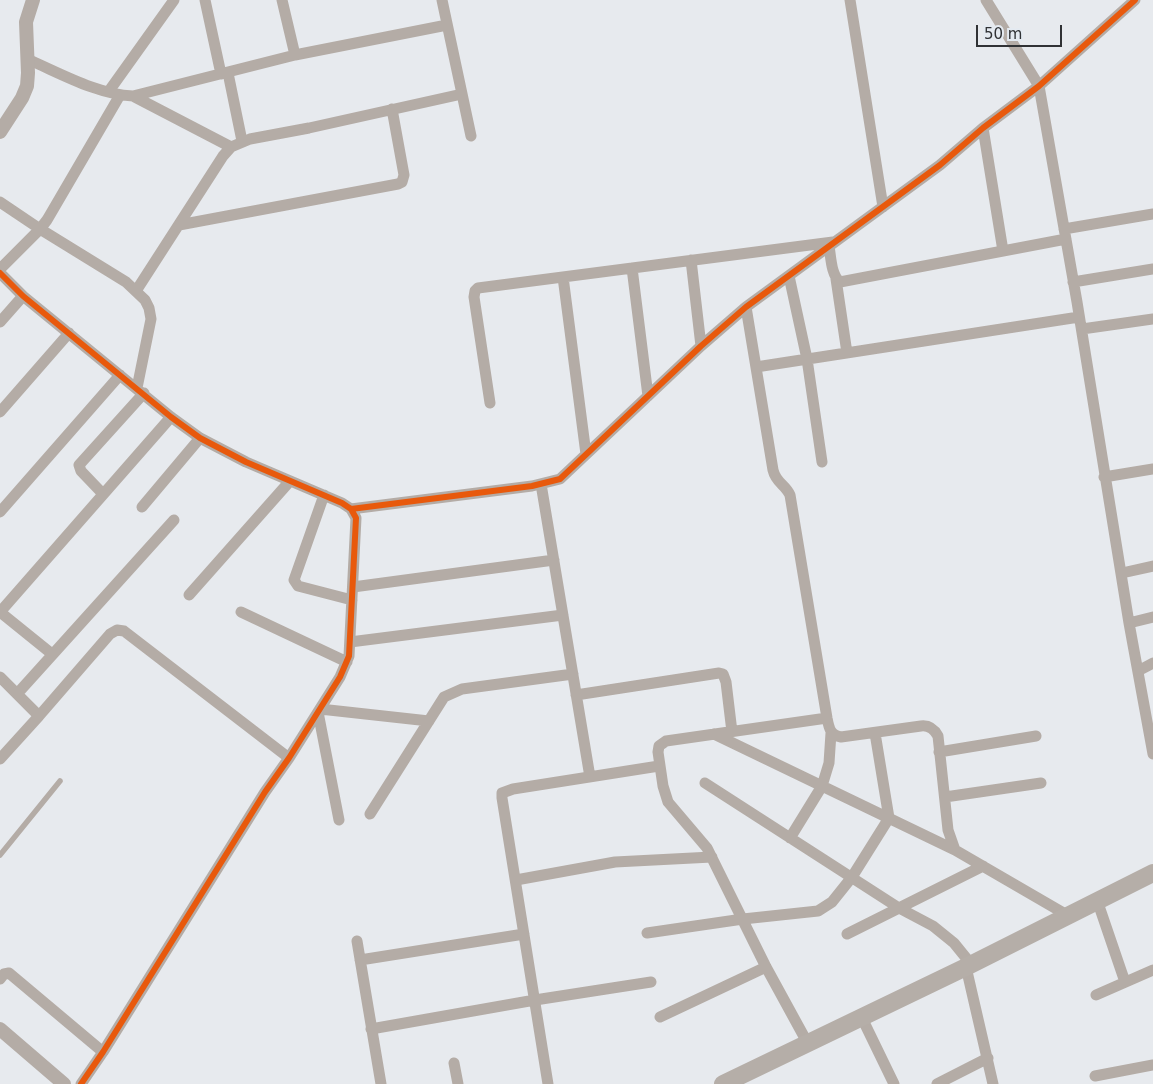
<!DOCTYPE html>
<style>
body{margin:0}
#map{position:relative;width:1153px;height:1084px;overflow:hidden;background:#e7eaee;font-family:"DejaVu Sans",sans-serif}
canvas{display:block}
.scale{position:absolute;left:976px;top:25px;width:86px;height:22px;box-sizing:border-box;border:2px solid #303235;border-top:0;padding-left:6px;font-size:15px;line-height:18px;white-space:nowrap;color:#303235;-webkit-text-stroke:4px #e4eaf1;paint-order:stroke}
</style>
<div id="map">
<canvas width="1153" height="1084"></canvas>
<div class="scale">50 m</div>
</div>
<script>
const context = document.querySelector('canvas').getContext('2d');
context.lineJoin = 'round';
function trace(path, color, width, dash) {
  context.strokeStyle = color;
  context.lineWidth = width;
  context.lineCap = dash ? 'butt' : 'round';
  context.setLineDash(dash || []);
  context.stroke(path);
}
const service = new Path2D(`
 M0,855l60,-74`);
const minor = new Path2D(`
 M205,0l16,74
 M282,0l13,55
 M442,0l29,136
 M850,0l33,207
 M986,0l53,86 38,216 52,321 24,131
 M27,59c33,14 69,35 106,37l162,-41 152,-30
 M228,73l14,68
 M109,91l65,-91
 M133,96l98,51
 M983,128l20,123
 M0,202l40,27 86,53 19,18 4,8 2,11 -14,69
 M179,225l219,-41 4,-2 2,-7 -12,-66
 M1064,229l89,-15
 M829,246c2,11 2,29 11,36l226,-43
 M691,260l10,86
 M632,268l16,128
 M0,269l40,-40 7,-9 73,-125
 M0,273l23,23 148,121 29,21 46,24 96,41 9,6 5,9 -7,138 -9,21 -51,81 -24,34 -162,260 -22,32
 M789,276l18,83 15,103
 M563,277l23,177
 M836,279l11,74
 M1073,282l80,-13
 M136,291l87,-135 8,-9 19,-8 59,-11 153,-34
 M746,307l27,163c3,13 12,14 17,25l37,223c2,10 3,17 14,19l80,-11c8,-1 13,3 17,10l10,94 7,20 112,65
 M0,322l23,-26
 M1082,329l71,-10
 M756,367l323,-50
 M490,403l-16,-106 1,-6 3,-3 355,-46
 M0,412l69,-79
 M1104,477l49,-8
 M541,484l49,293
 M103,494l-22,-23 -2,-6 65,-72
 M324,495l-30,85 4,6 54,14
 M142,507l58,-69
 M351,509l181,-23 28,-7 141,-133 45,-39 194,-142 43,-37 56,-42 96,-86
 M0,512l120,-137
 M1122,573l31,-7
 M353,587l201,-27
 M189,595l101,-114
 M0,612l171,-195
 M0,612l52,42
 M241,612l106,50
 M1129,623l24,-6
 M350,642l213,-27
 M1138,671l15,-8
 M0,677l39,39
 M17,694l157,-174
 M576,695l143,-22 4,1 3,8 6,50
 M320,709l109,12
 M318,712l21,108
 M714,734l241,116
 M939,752l97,-16
 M0,759l39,-43 71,-82 7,-4 7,1 165,127
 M705,783l194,125 34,18 21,17 17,21
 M945,797l96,-14
 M370,814l74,-117 18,-8 111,-15
 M790,838l32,-52 7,-23 2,-30
 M516,880l99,-18 97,-5
 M1097,900l28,82
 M647,933l96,-14 75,-8 14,-9 20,-25 37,-59 -14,-85
 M847,934l136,-68
 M357,941l24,143
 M360,960l164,-26
 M966,967l27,117
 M0,979l4,-5 5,-1 94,79
 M1096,995l57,-25
 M861,1016l33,68
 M660,1017l106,-50
 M371,1029l164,-29 116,-18
 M807,1042l-41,-75 -59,-119 -39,-46 -5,-16 -5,-34 1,-6 7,-5 161,-23
 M454,1063l4,21
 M1095,1076l58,-11
 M548,1084l-46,-286v-5l11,-4 146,-23
 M937,1084l51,-26`);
const tertiary = new Path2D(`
 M0,132l22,-34 5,-12 1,-13 -2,-51 7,-22
 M0,1029l64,55`);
const primary = new Path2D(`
 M723,1084l243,-117 187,-94`);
const cycleway = new Path2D(`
 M0,273l23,23 148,121 29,21 46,24 96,41 9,6 5,9 -7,138 -9,21 -51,81 -24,34 -162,260 -22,32
 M351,509l181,-23 28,-7 141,-133 45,-39 194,-142 43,-37 56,-42 96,-86`);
trace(service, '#b4aca6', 5.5);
trace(minor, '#b4aca6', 11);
trace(tertiary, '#b4aca6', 14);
trace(primary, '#b5aea8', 18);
trace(cycleway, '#e8590c', 6);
</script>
